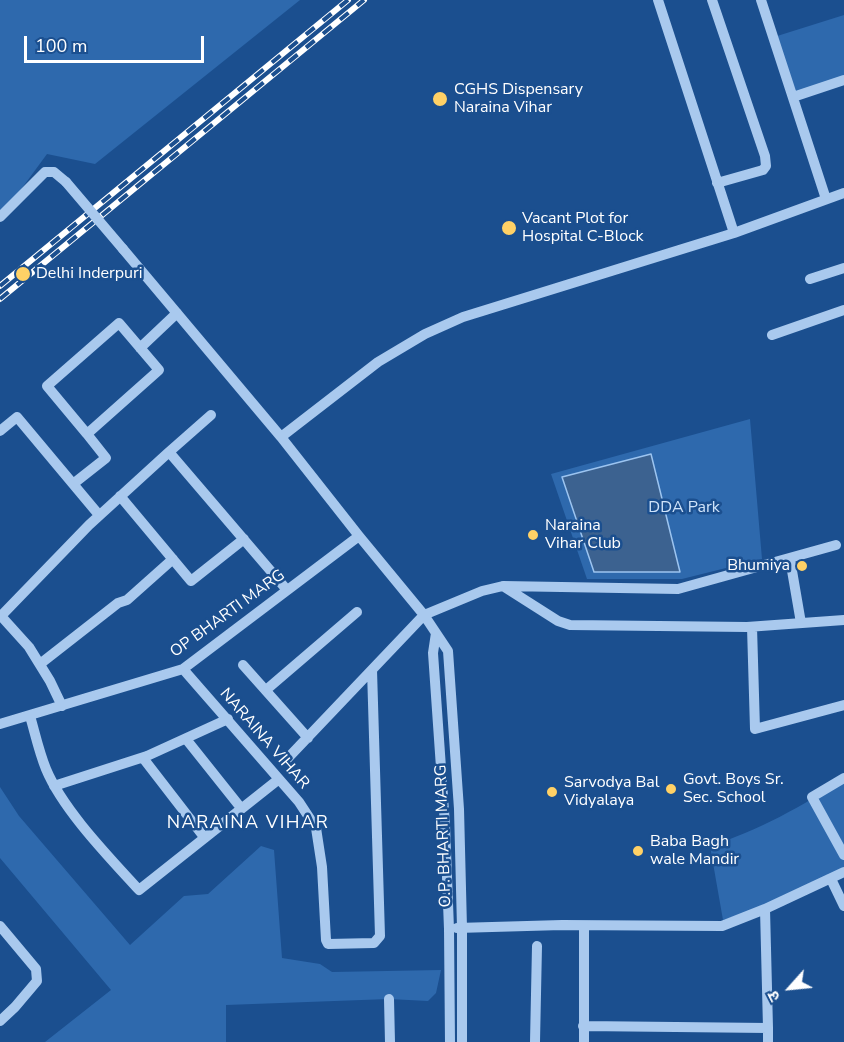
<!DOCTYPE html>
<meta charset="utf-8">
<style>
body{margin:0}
#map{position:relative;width:844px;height:1042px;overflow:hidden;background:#1b4f8f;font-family:"Nunito Sans","Noto Sans Devanagari",sans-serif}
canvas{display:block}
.north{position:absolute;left:760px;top:958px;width:60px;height:60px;-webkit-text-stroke:4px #1b4f8f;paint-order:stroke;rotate:243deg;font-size:16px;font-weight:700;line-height:24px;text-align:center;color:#fff}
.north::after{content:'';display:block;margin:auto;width:21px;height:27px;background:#fff;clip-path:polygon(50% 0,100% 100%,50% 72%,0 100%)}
.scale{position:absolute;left:24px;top:36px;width:180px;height:27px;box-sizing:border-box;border:3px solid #fff;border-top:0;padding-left:8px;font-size:18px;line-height:21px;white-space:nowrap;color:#fff;-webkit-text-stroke:4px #1b4f8f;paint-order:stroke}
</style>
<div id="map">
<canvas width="844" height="1042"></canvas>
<div class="north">उ</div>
<div class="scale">100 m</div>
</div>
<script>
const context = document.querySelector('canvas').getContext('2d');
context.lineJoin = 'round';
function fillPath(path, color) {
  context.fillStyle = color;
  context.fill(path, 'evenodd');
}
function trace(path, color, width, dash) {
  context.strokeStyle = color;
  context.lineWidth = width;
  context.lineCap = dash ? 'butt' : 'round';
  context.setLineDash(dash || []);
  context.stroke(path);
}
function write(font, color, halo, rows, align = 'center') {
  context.font = font + ' "Nunito Sans",sans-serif';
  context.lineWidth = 5;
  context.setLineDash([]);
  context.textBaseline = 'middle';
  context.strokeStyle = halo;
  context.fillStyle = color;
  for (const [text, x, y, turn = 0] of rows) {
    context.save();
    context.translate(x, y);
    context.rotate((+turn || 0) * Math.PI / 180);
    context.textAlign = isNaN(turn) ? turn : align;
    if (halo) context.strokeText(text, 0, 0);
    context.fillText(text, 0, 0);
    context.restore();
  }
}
const green = new Path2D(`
 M0,0h300l-205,164 -48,-10 -47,64z
 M844,15v65l-51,17 -19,-60z
 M750,419l12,140 -80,20h-95l-36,-105z
 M844,778v90l-80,39 -41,13 -13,-74c45,-14 96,-41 134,-68z
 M0,787l19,29 111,129 54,-49 24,-2 53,-48 13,4 8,108 38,6 12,8 109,-2 -5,23 -8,8 -39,-2 -163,6v37h-181l66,-52 -111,-132z`);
const water = new Path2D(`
 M651,454l29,118h-86l-32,-95z`);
const minor = new Path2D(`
 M658,0l76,233
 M712,0l53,156 1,10 -3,4 -46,13
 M761,0l65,199
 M793,97l51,-17
 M0,217l45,-45h9l12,10
 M123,249l158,188 78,99 65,79 24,36 11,158 3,119v114
 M810,279l34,-11
 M119,323l40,47 -72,64 -40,-48z
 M772,335l72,-25
 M140,348l37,-35
 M0,431l17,-14 82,98
 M281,437l97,-75 47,-28 38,-17 271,-84 110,-40
 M169,452l42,-37
 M73,484l33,-26 -19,-24
 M120,496l71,85 53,-42
 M790,559l11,64
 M503,586l175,3 158,-44
 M752,627l3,102 89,-24
 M436,633l-3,20 12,172 4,104 1,113
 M40,664l78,-61 9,-3 46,-41
 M243,665l65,73
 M183,669l116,133 17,26 6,39 4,73 2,4 46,-1 6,-7 -8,-266
 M266,690l91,-78
 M62,706l-12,-25 -21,-34 -28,-31 88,-91 80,-73 118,138
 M30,716c5,17 9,36 16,53 17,41 63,88 93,121l140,-111
 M0,724l183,-55 176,-133
 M186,739l55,69
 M143,758l61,79
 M287,759l137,-144 58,-24 21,-5 55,35 12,4 177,2 97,-7
 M844,778l-32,19 32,58
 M54,786l93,-30 81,-37
 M831,879l13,27
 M765,909l3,119
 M0,926l36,43 1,12 -22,26 -15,14
 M457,928l105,-3 160,1 43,-17 79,-37
 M389,999l1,43
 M583,1026l185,2v14
 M535,1042l2,-96
 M584,1042v-116`);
const rail = new Path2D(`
 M0,286l348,-286
 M0,299l364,-299`);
const minorBridge = new Path2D(`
 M66,182l57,67`);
const markers = [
 [440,99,8,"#ffd166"],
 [509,228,8,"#ffd166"],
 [23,274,8,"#ffd166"],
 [533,535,6,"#ffd166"],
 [802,566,6,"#ffd166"],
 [671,789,6,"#ffd166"],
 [552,792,6,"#ffd166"],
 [638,851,6,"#ffd166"]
];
const poiNames = [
 ["CGHS Dispensary",454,90],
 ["Naraina Vihar",454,108],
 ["Vacant Plot for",522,219],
 ["Hospital C-Block",522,237],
 ["Delhi Inderpuri",36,274],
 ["Naraina",545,526],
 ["Vihar Club",545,544],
 ["Bhumiya",790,566,"right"],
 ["Govt. Boys Sr.",683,780],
 ["Sec. School",683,798],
 ["Sarvodya Bal",564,783],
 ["Vidyalaya",564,801],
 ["Baba Bagh",650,842],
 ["wale Mandir",650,860]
];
const parkNames = [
 ["DDA Park",684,508]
];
const streetNames = [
 ["OP BHARTI MARG",228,614,-36],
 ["NARAINA VIHAR",264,739,49],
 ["O.P. BHARTI MARG",444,836,-92]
];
const neighbourhoodNames = [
 ["NARAINA VIHAR",248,824]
];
fillPath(green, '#2e69ad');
fillPath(water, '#3c6290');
trace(water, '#9cc4f0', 1.5);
trace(minor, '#a9c9ee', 10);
trace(rail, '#fff', 6);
trace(rail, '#1b4f8f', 4, [11]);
trace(minorBridge, '#a9c9ee', 10);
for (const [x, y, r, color] of markers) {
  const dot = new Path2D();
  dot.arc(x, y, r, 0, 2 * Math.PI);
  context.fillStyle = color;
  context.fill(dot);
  trace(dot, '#1b4f8f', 2);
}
write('16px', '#fff', '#1b4f8f', poiNames, 'left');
write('16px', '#cfe3fa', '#1b4f8f', parkNames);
write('16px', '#fff', '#1b4f8f', streetNames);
context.letterSpacing = '1.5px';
write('18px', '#fff', '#1b4f8f', neighbourhoodNames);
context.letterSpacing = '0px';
</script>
